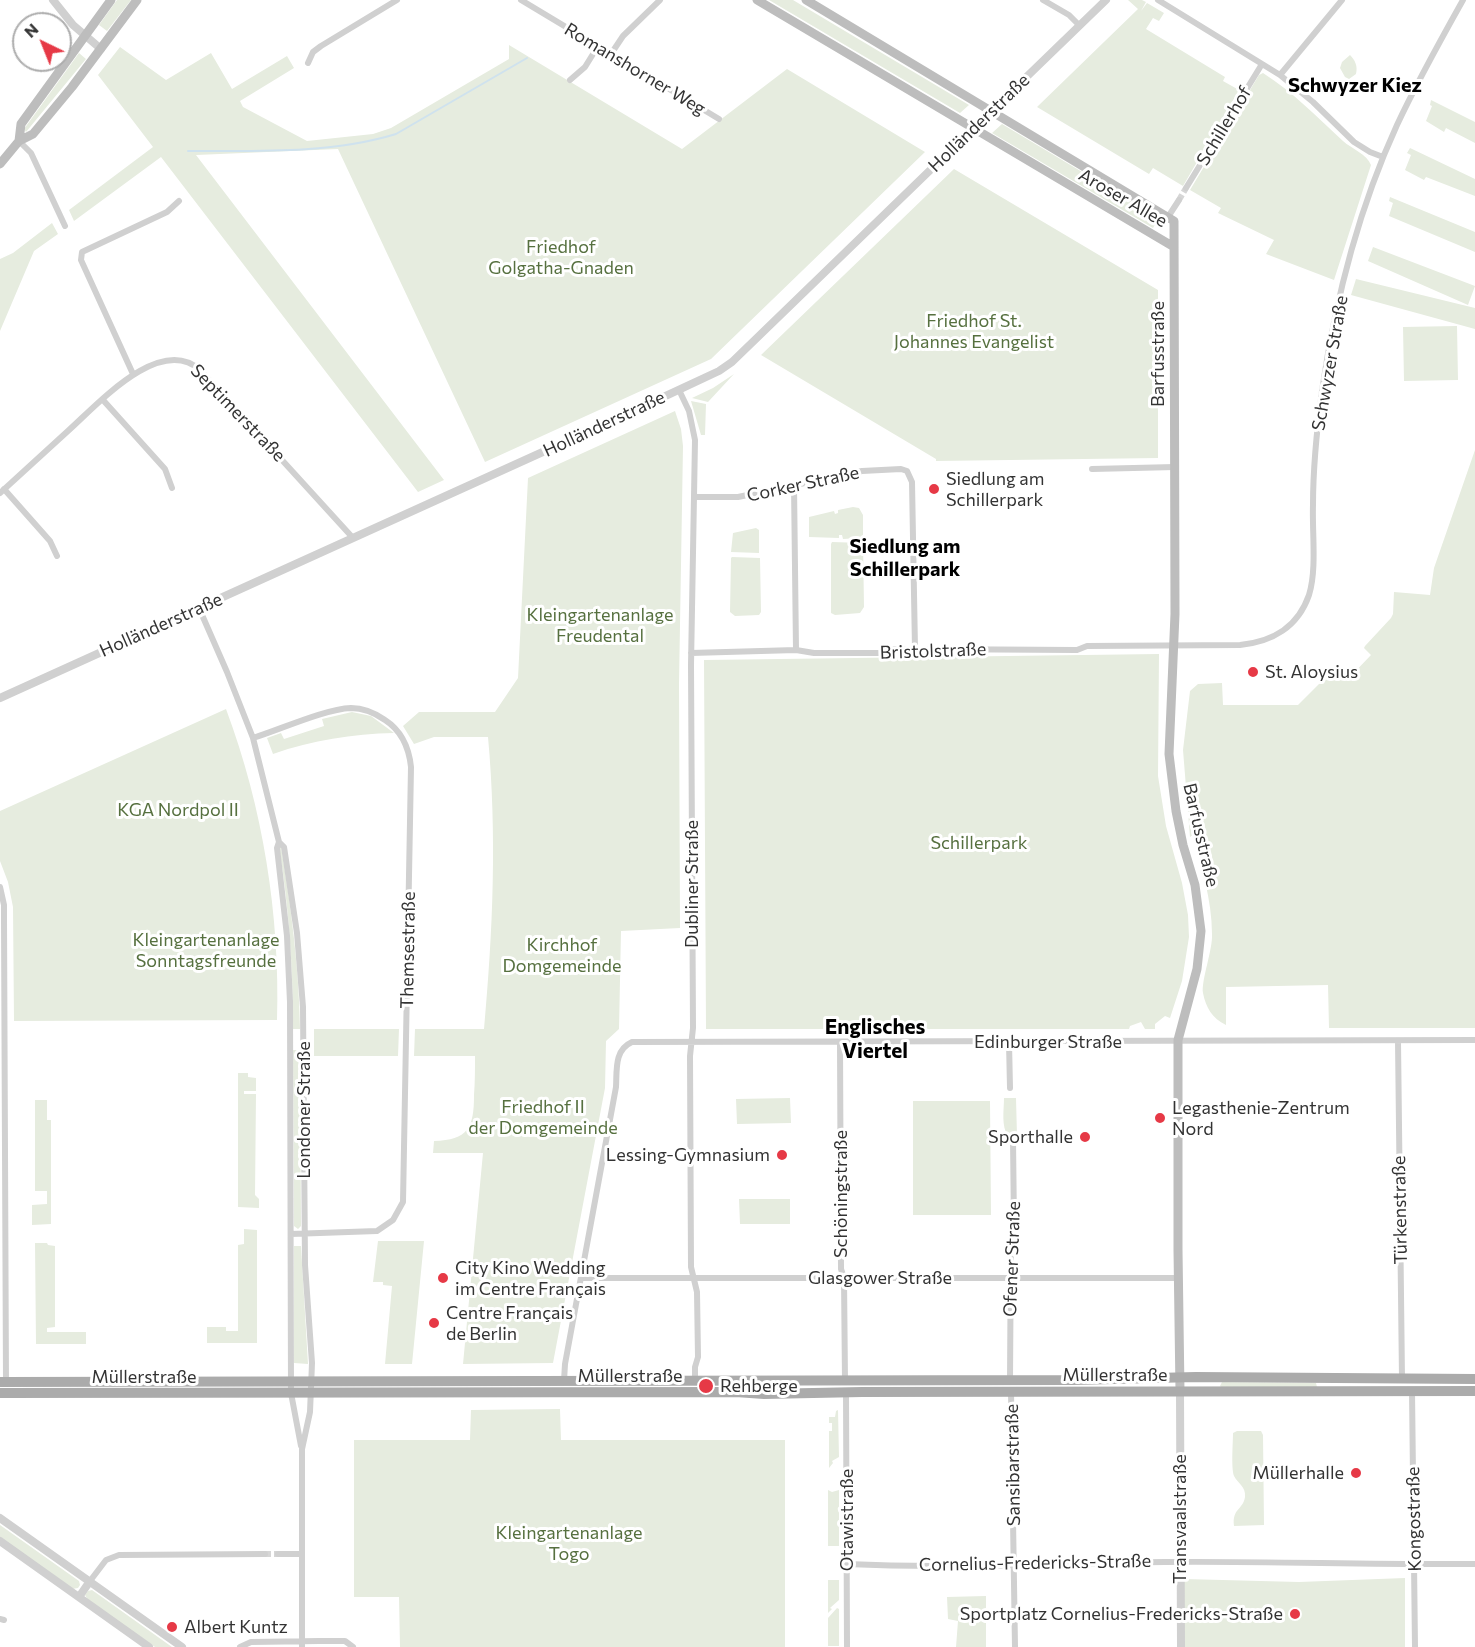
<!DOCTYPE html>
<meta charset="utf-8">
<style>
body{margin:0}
#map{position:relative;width:1475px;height:1647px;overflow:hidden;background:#fff;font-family:Commissioner,sans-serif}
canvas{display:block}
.north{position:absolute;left:12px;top:12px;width:60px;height:60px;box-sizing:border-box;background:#fff;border:2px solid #adadad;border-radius:50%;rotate:317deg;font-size:16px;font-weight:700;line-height:24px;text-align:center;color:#333}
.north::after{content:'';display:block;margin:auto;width:21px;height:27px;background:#e63946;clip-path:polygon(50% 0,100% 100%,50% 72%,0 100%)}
</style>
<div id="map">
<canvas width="1475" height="1647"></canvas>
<div class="north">N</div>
</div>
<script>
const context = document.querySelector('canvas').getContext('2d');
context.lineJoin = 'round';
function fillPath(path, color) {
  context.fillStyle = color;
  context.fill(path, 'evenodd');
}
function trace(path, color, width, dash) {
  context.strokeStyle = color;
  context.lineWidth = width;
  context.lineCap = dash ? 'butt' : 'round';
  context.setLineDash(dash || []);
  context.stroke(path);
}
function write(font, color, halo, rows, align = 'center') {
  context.font = font + ' Commissioner,sans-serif';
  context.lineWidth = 6;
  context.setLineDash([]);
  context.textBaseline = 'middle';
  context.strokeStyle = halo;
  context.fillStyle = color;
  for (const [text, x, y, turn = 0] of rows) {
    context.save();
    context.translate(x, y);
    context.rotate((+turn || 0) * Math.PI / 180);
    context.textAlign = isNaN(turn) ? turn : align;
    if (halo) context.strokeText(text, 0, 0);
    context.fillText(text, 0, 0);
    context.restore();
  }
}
const green = new Path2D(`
 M117,0h14l-24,31 -8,-6z
 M769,0h24l176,105 -9,8z
 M1128,0h14l4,2 -5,9 6,-8 17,10 -5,8 -6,-3 -7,11 79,48 -2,4 16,9 -56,96 -30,-18 -4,6 -112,-67 101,-98z
 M509,45l173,104 105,-80 138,83 -214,207 -226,103 -147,-313 -142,6 248,325 -26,12 -257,-335 -87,64 -5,-11 84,-63 -55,-72 22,-28 46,33 45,-27 21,36 55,-33 7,12 -54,33 3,6 64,34 66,-7 18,-6 118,-69z
 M79,53l7,6 -60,73 -2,-3z
 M1350,55c5,5 8,11 6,19l-7,5 -4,-2 -5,-9 2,-6z
 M1263,73c30,19 54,44 80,68 9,8 24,13 28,24l-37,115 -68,-26 8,-14 -56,-27 3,-5 -31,-18 69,-115z
 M1431,100l44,22v21l-29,-15 -2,4 -18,-11 6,-15 -2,-1z
 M1002,124l157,94 -6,10 -161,-95z
 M1410,148l65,31v17l-49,-19 -2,3 -19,-10 6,-15 -4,-2z
 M954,169l204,121v168l-222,3v-2l-175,-104z
 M1390,197l85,35v20l-86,-36 4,-13 -4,-2z
 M52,223l6,11 -24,17 -34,80v-72l13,-6z
 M1373,247l102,39 -7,19 -100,-44z
 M1356,279l119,29v21l-124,-34z
 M1457,326l1,54 -54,1 -1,-54z
 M734,374l-26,28 -16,-4 21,-10z
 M691,401l15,3 -1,31h-4z
 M675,411l6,18 2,17 -4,238 1,244 -59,3 -2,98 -13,12 -1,47 -52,275 -90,1 20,-211h-50l1,-12c34,-1 40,-13 40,-46 1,-13 1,-26 1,-39h-61l1,-27h69c9,-98 13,-194 4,-292h-54l-20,7 -11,-18 16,-14h76l23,-34 10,-200z
 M1475,450v578h-146l-1,-43 -102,2v38c-14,-7 -20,-17 -23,-32 -2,-12 10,-44 9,-59 0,-35 -11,-66 -18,-100l-4,3 -7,-87 7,-59 8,-7 24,-1 1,22h75l37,-37 13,11 23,-24 -7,-7 1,-2 26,-28 2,-4 1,-22 36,3 4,-27z
 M853,507l6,1 4,7v20l-3,3 -17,1 -1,-4h-3v3l-30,-1v-20l25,-6 1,3 3,-1v-3z
 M756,528l3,2v23l-28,-1 2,-19z
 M832,542l31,1 1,64 -4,6 -25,2 -4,-2v-69z
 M732,557l28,1 1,54 -2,3 -24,1 -5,-4 1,-54z
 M1159,654l-1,122 8,50 16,57 6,32 1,22 -7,44 -12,37 -5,-2 -10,8v5h-10l-4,-7 -11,4 -1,3h-423l-2,-369z
 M226,709c37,99 54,206 51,311l-263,1 -1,-114 -5,-25 -8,-21v-50z
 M352,712l19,4 23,17c-42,1 -81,7 -121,21l-6,-16 14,-5 3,6 40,-13 -2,-7z
 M279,847h2c10,60 18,120 19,182h-7c0,-61 -4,-121 -14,-182z
 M314,1029h85l-1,27h-84z
 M293,1050h7l1,176 -3,3 -4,-3z
 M238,1073h10v4l8,1v13h-12v3h12l-1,101 4,4v9l-21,-1z
 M790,1098l1,25 -54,1 -1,-25z
 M1004,1098h12l1,38h-9c-7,-10 -4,-26 -4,-38z
 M35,1100h12v20h4v104l-19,1v-20l15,-1v-13h-12z
 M913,1101h77l1,114h-78z
 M739,1199h51v25h-50z
 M244,1229l13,1v113h-50v-16h19v4h12v-86l6,-1z
 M378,1241h46l-12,123h-27l7,-78 -9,-1v-3h-10z
 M35,1243h12l1,2 7,1v81l-8,1v4h39v12h-50z
 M294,1246h7l7,118 -14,-1z
 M1222,1382l94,1 1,4 -95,1 -2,-2z
 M560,1409l1,31h224v207h-385l-1,-50h-45v-157h116l1,-30z
 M838,1410l1,47 -7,4 1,2 -4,5v-37h3v-8h-3v-6h6l1,-6z
 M1237,1431h24l2,4 1,90 -30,1c-2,-18 9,-16 11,-29 1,-11 -7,-13 -11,-21 -3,-9 -1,-33 -1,-43z
 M828,1490l4,2 7,-2v56h-11z
 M0,1525l79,56 1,4 -2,3 -6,1 -72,-52z
 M1405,1578v69h-221v-68l115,3z
 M828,1580h11v20l-9,8 2,1 -4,4z
 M92,1590l80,57h-17l-67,-47 -3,-5 3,-4z
 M986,1596v51h-30l2,-26 -10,-2 -1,-22z
 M837,1608l2,1v37h-11v-28z`);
const stream = new Path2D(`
 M188,151c68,0 143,3 208,-17l131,-76`);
const minorTunnel = new Path2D(`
 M1179,200l7,-12
 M265,1554h13`);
const minor = new Path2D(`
 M521,0l198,119
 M1043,0l26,15 11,11
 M1158,0l122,75 33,27 41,40 16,10 13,5
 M611,54l12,-18 37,-36
 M308,63l5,-11 8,-6 76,-46
 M1280,75l62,-75
 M570,80l15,-13 13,-21
 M19,141l12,12 34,73
 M1186,188l76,-124
 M1168,217l11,-17
 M133,374l-52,-114 1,-8 85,-40 12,-11
 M679,390l10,21 6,29 -4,225 2,363 -3,28 1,211 6,25 1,65 -3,10v13
 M103,400l62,69 7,19
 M1092,469l83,-2
 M794,485l2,165
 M4,489l46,52 7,15
 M0,493c23,-21 46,-42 69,-63 28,-25 91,-96 131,-60l153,168
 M694,497h44l124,-26 39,-2 6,2 5,11 3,167
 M199,608l28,64 26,66 26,104 5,5 13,86 6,74 2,258 7,98 -2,49 -8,37v198
 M691,653l105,-3 18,3h68l8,-4h25l162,1 10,-4 153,-1c32,-3 58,-18 69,-50 8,-25 3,-63 4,-90 0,-38 4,-77 9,-114 13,-90 37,-183 75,-266 20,-43 43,-84 66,-125
 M253,738c26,-8 72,-29 98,-30 12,0 24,5 34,12 17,11 24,28 26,47l-8,435 -10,18 -16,11 -86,3
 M279,842l-2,6 10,88 3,66 1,391 10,53
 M0,887l4,18v14l2,463
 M1398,1041l4,338
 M1009,1042l1,46
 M840,1043l1,226 3,9 1,103
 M581,1278h597
 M1010,1380l1,-149 3,-5 -1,-87
 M564,1381l1,-17 51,-277c1,-17 -2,-37 16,-45l843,-2
 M846,1391l1,256
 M1011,1391l4,256
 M1412,1391l3,256
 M278,1554h24
 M847,1564c106,5 213,-1 318,-2 104,-1 207,3 310,2
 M90,1581l16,-21 13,-5 146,-1
 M0,1619l4,1
 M240,1647l11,-5 68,-1h26l8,6`);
const tertiary = new Path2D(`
 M53,0l20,25 28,24
 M0,698l642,-291 77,-36 13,-9 374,-362
 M1180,1391l1,256
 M0,1518l182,129
 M0,1541l149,106
 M79,1597l11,-16`);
const secondary = new Path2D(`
 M757,0l417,247
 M806,0l368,221 1,393 -6,140 7,57 7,34 12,40 6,46 -4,38 -19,71v210l2,141
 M19,141l2,-17 90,-124
 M0,164l19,-23 14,-7 39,-47 65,-87`);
const primary = new Path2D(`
 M0,1382l1073,-2 123,-3 279,2
 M0,1393l736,-1 28,2 98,-2 613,-1`);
const markers = [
 [934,489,6,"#e63946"],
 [1253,672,6,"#e63946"],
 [1160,1118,6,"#e63946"],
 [1085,1137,6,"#e63946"],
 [782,1155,6,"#e63946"],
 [443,1278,6,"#e63946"],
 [434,1323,6,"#e63946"],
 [706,1386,8,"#e63946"],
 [1356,1473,6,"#e63946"],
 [1295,1614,6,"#e63946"],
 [172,1627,6,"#e63946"]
];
const streetNames = [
 ["Romanshorner Weg",635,69,31],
 ["Holländerstraße",979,123,-44],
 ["Schillerhof",1224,126,-59],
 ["Aroser Allee",1123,198,30],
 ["Barfusstraße",1158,354,-90],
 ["Schwyzer Straße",1330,363,-80],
 ["Septimerstraße",238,413,46],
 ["Holländerstraße",604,424,-25],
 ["Corker Straße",803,484,-12],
 ["Holländerstraße",161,625,-24],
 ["Bristolstraße",933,651,-2],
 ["Barfusstraße",1201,835,77],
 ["Dubliner Straße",692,884,-90],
 ["Themsestraße",408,950,-89],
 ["Edinburger Straße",1048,1042],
 ["Londoner Straße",304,1110,-90],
 ["Schöningstraße",841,1194,-90],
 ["Türkenstraße",1400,1210,-91],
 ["Ofener Straße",1012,1259,-88],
 ["Glasgower Straße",880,1278],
 ["Müllerstraße",1115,1375],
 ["Müllerstraße",630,1376],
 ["Müllerstraße",144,1377],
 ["Sansibarstraße",1013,1465,-91],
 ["Transvaalstraße",1180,1519,-90],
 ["Kongostraße",1414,1519,-91],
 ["Otawistraße",847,1520,-90],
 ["Cornelius-Fredericks-Straße",1035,1563,-1]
];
const parkNames = [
 ["Friedhof",561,247],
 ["Golgatha-Gnaden",561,268],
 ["Friedhof St.",974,321],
 ["Johannes Evangelist",974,342],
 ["Kleingartenanlage",600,615],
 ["Freudental",600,636],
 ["KGA Nordpol II",178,810],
 ["Schillerpark",979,843],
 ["Kleingartenanlage",206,940],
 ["Sonntagsfreunde",206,961],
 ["Kirchhof",562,945],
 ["Domgemeinde",562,966],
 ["Friedhof II",543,1107],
 ["der Domgemeinde",543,1128],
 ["Kleingartenanlage",569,1533],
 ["Togo",569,1554]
];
const poiNames = [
 ["Siedlung am",946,479],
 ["Schillerpark",946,500],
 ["St. Aloysius",1265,672],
 ["Legasthenie-Zentrum",1172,1108],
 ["Nord",1172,1129],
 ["Sporthalle",1073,1137,"right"],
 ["Lessing-Gymnasium",770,1155,"right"],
 ["City Kino Wedding",455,1268],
 ["im Centre Français",455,1289],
 ["Centre Français",446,1313],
 ["de Berlin",446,1334],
 ["Rehberge",720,1386],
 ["Müllerhalle",1344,1473,"right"],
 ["Sportplatz Cornelius-Fredericks-Straße",1283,1614,"right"],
 ["Albert Kuntz",184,1627]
];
const neighbourhoodNames = [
 ["Schwyzer Kiez",1355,85],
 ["Siedlung am",905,546],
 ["Schillerpark",905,569]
];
const quarterNames = [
 ["Englisches",875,1027],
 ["Viertel",875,1051]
];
fillPath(green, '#e6ecdf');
trace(stream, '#cfe2ee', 2);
trace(minorTunnel, '#d6d6d6', 6, [6, 3]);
trace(minor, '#d0d0d0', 6);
trace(tertiary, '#d0d0d0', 8);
trace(secondary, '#bdbdbd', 9);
trace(primary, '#ababab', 10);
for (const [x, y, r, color] of markers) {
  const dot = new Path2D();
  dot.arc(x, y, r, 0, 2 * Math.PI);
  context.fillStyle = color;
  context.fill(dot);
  trace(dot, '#fff', 2);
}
write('18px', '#333', '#fff', streetNames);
write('18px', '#56703f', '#fff', parkNames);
write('18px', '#333', '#fff', poiNames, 'left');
write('bold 20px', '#000', '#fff', neighbourhoodNames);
write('bold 21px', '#000', '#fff', quarterNames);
</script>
